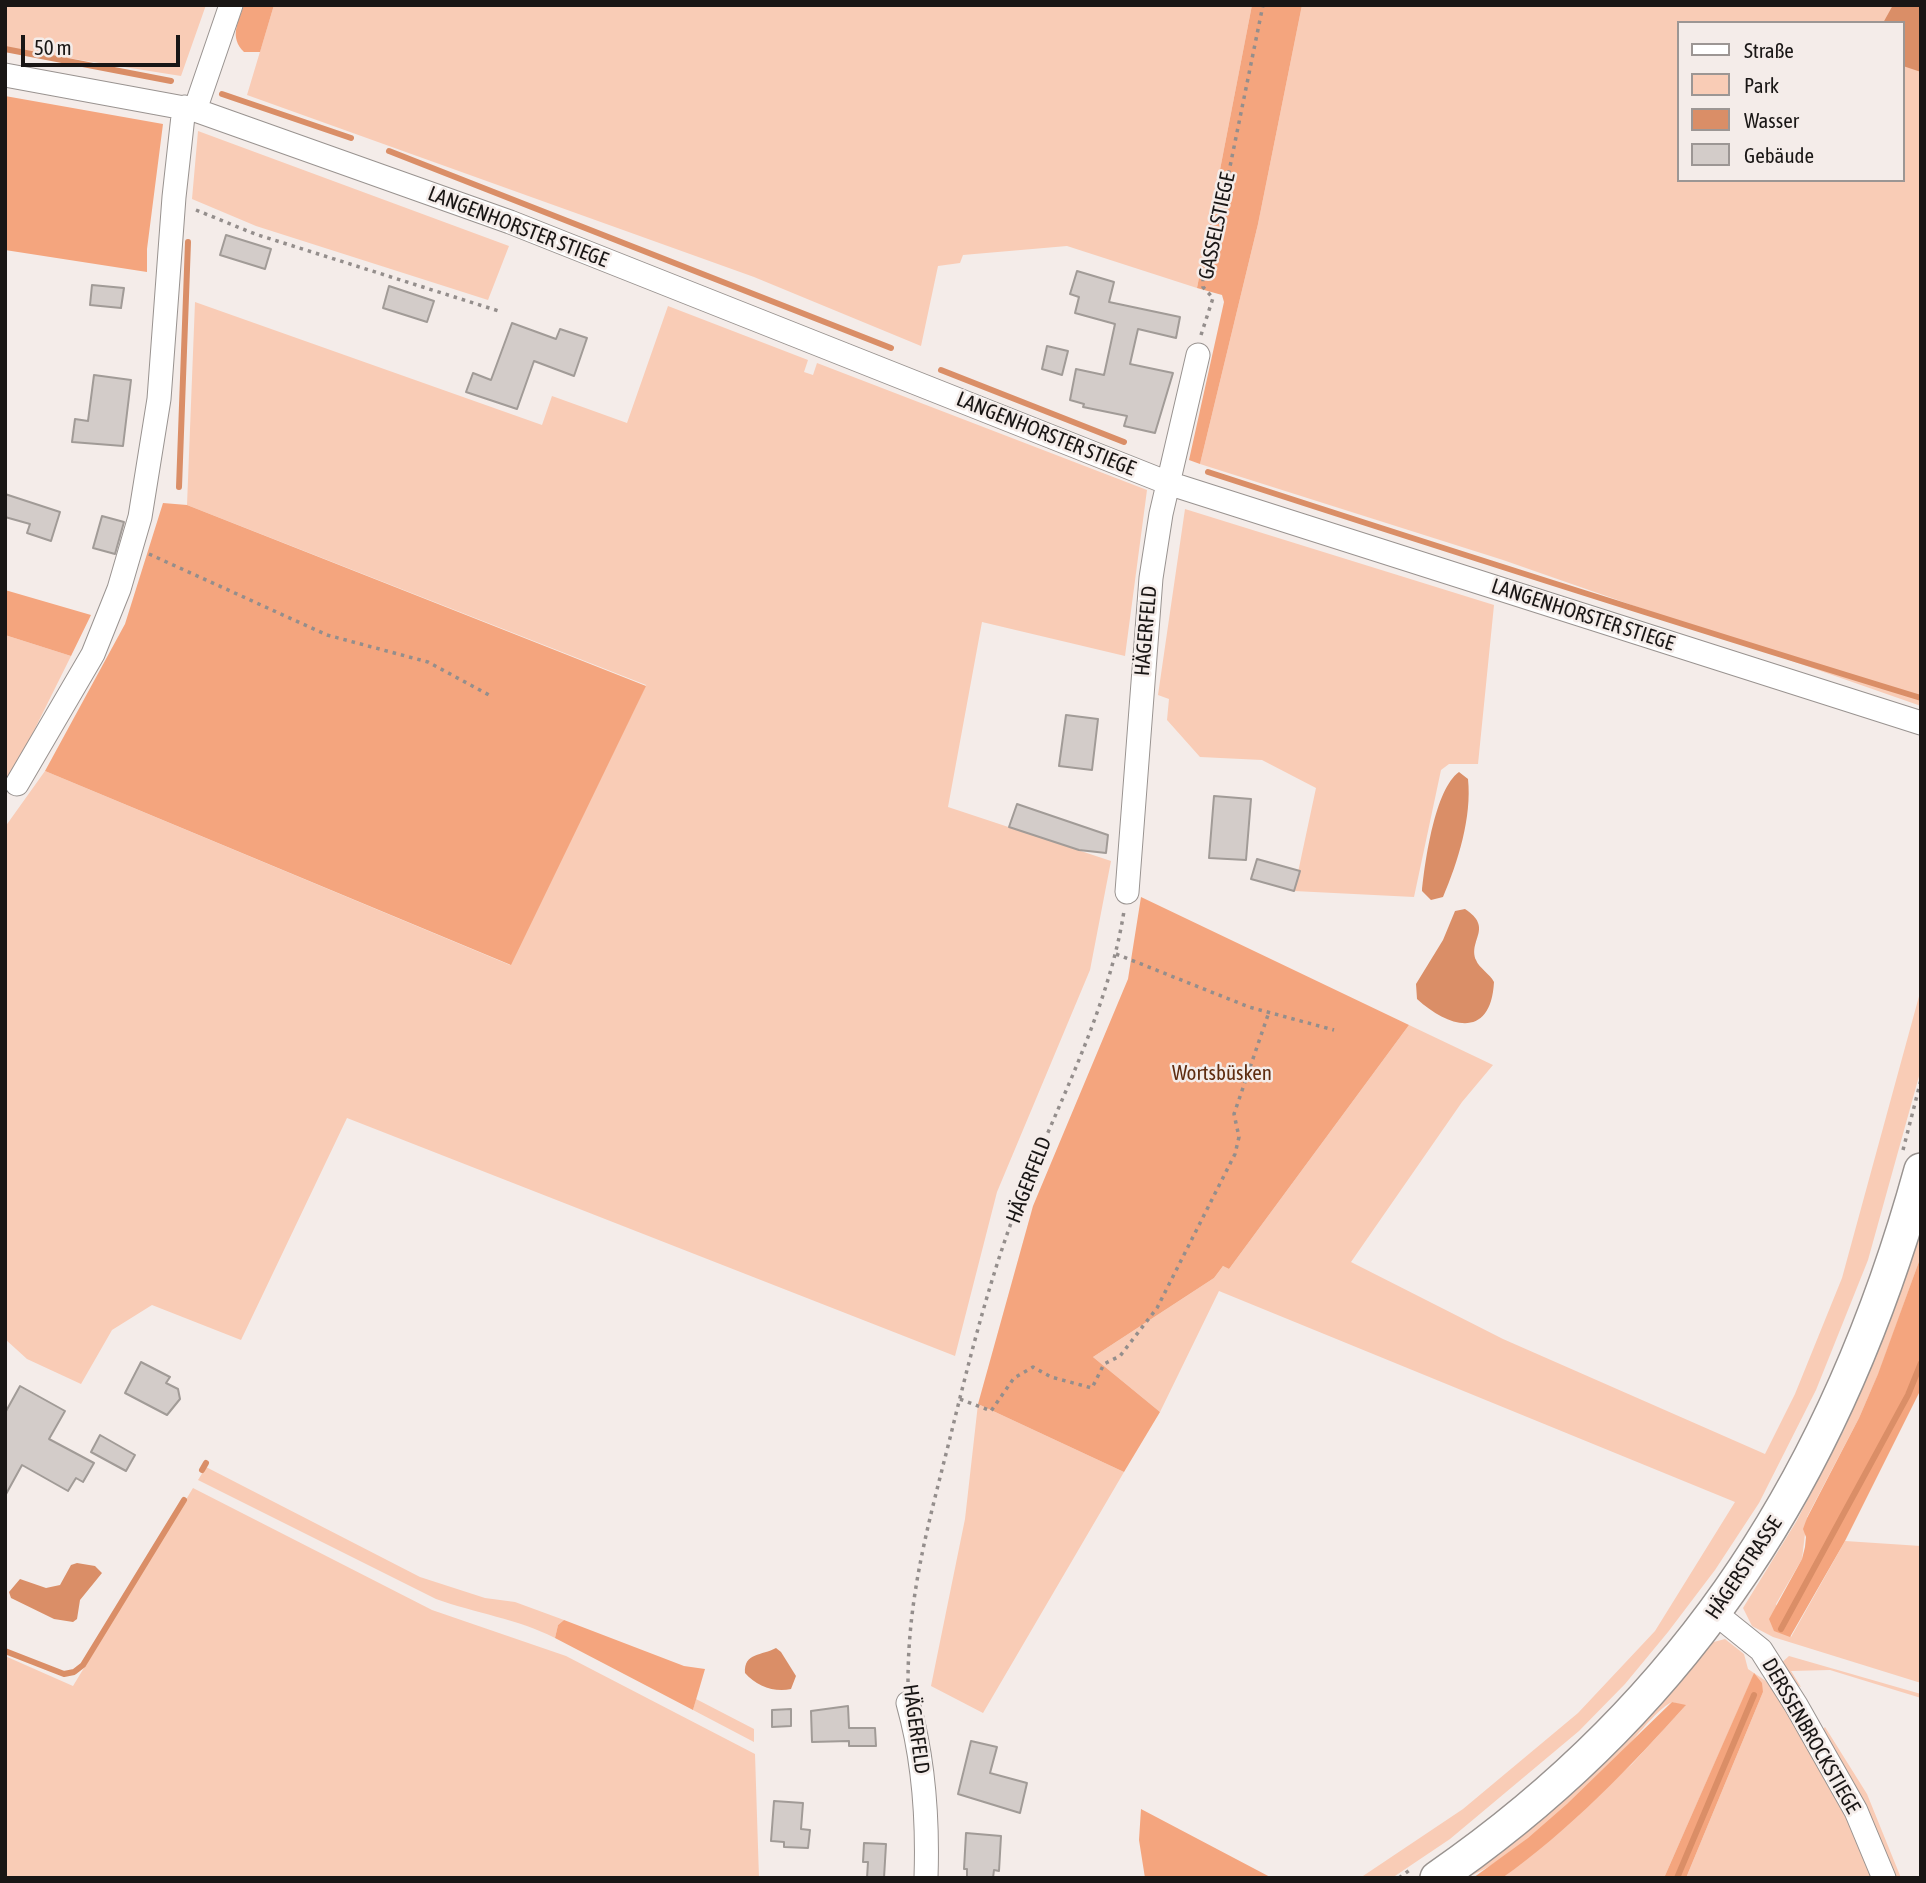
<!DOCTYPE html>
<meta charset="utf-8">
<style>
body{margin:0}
#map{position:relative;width:1926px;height:1883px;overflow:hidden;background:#f4ece9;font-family:"Asap Condensed",sans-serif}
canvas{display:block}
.frame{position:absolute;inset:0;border:7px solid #191615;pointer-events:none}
.legend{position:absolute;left:1677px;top:21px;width:228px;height:161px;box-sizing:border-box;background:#f4ece9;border:2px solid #9c9694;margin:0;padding:9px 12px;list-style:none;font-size:21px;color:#191615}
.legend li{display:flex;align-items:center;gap:14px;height:35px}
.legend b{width:35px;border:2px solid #9c9694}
.scale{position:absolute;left:21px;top:35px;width:159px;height:32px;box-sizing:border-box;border:4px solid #191615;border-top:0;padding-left:9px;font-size:21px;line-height:24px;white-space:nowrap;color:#191615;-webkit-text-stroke:5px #f4ece9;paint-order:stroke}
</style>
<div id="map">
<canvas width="1926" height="1883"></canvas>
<div class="frame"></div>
<ul class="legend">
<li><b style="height:9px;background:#fff"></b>Straße</li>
<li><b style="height:19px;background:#f9ccb6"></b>Park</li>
<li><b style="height:19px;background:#da8e67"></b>Wasser</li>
<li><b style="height:19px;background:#d3ccc9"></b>Gebäude</li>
</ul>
<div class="scale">50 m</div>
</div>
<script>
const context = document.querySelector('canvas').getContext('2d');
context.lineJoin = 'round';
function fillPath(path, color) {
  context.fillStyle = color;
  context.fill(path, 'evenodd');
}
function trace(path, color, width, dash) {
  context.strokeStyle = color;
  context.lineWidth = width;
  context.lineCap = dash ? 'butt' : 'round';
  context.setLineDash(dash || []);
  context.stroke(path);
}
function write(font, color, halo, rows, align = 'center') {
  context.font = font + ' "Asap Condensed",sans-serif';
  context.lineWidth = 5;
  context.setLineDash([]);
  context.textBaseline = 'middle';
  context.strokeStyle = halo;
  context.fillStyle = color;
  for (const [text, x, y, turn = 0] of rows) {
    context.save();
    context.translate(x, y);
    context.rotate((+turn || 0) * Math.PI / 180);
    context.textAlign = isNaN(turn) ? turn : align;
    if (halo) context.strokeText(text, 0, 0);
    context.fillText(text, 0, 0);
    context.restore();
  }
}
const green = new Path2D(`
 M5,5h201l-25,71 -176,-28z
 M274,5h978l-55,283 -130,-42 -104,9 -3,8 -22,3 -17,80 -167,-69 -507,-182z
 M1302,5h619v701l-418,-146 -303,-96 58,-240zM1679,23h224v157h-224z
 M198,131l311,115 -21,54 -232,-74 -64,-27z
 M195,302l347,123 10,-29 75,27 41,-117 140,54 -4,12 9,3 4,-12 330,127 -22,166 -143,-34 -34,185 163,54 -21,109 -93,222 -42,164 -608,-238 -106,222 -89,-35 -40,25 -31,54 -54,-25 -22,-20v-512l40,-56 465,194 136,-280 -459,-180z
 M1185,509l309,96 -16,159h-29l-8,6 -27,127 -120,-6 22,-103 -54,-28 -62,-3 -33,-37 2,-21 -11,-4z
 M5,635l66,21 -66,133z
 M1921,989v80l-53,191 -52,130 -57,113 -44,67 -47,62 -43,52 -46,47 -129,108 -58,39h-32l103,-69 115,-96 77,-82 80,-129 -516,-211 -59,121 -67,-55 121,-79 9,-12 6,3 180,-244 84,40 -31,37 -111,160 152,77 262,115 30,-60 47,-116z
 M1921,1227v29l-41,114 -21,48 -52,99 -5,42 -26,45 15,33 54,-96 76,5v137l-148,-46 -21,-11 -9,-18 53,-86 48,-92 41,-96z
 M978,1404l146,68 -141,241 -52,-27 34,-167z
 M206,1467l214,110 65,21 30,4 49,18 -6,5 -3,13c-37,-19 -80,-25 -119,-39l-238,-119z
 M193,1488l239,122 134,46 189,98 4,124h-754v-222l68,30z
 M1725,1639l19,15 4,15 21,14 72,113 37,82h-192l77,-186 -9,-18 -90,204h-162l130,-114 53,-58 -13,-4c-16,7 -42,43 -56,57 -25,27 -124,119 -156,119l177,-150 73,-85z
 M1789,1656l132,38v4l-91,-28 -39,1 10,16 -9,-4 -12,-19z
 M696,1699l58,30v13l-61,-32z
 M1825,1727l42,67 34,84h-10l-69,-148z`);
const forest = new Path2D(`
 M244,5h30l-14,47h-16c-15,-15 -6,-29 0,-47z
 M1252,5h50l-44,219 -58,240 -11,-4 35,-158 -2,-7 -25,-7z
 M5,96l158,28 -16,125v23l-142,-22z
 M163,503l24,2 459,181 -135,279 -466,-194 80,-147z
 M5,590l86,25 -20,41 -66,-21z
 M1141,897l268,128 -180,244 -6,-3 -9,12 -121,79 67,55 -36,60 -146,-68 55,-198 95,-227z
 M1921,1256l-2,137 -74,148 -55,96 -16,-6 -5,-12 33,-60 3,-12 1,-10 -3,-8 4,-11 52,-100 19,-44z
 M564,1620l120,46 21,3 -12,41 -138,-72 3,-13z
 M1754,1673l8,10 1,9 -77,186h-22z
 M1672,1702l14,3c-54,60 -118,127 -184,173h-29l55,-40 39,-34z
 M1141,1809l131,69h-127l-6,-38z`);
const water = new Path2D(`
 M1893,5h28v67l-18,-6v-43h-20z
 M1459,772l9,7c4,38 -10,83 -25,118l-12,3 -9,-9c3,-30 13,-102 37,-119z
 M1465,909c29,19 3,31 11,51 3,8 14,14 18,22 -3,57 -44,47 -77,17l-1,-15 27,-44 12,-29z
 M77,1563l18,3 7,7 -22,27 -3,19 -4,3 -19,-3 -43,-21 -2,-6 11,-13 26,9 14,-3 11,-20z
 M776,1648l5,4 15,24 -5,13c-16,4 -35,-3 -46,-16 -1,-21 17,-17 31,-25z`);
const stream = new Path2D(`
 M5,49l166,32
 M222,94l129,44
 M389,151l502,197
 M941,370l183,72
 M1208,472c237,77 474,153 713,226
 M179,487l9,-245
 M202,1470l4,-7
 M1781,1629l127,-234 13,-32
 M5,1651l59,23 10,-2 9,-7 101,-165
 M1677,1878l77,-183`);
const building = new Path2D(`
 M226,235l45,14 -6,20 -45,-14z
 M1077,271l37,11 -5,20 71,15 -4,21 -38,-9 -8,35 43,9 -18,60 -31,-7 3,-10 -44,-9 1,-3 -14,-4 6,-31 28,6 11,-51 -40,-11 4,-16 -9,-3z
 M92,285l32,3 -3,20 -31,-3z
 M389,286l45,15 -7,21 -44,-14z
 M512,323l44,16 4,-10 27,9 -13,38 -40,-15 -17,48 -51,-17 7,-19 18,7z
 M1047,346l21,5 -6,24 -20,-6z
 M94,375l37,5 -8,66 -51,-4 3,-23 13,2z
 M5,494l55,18 -9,29 -24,-8 3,-9 -25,-7z
 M102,516l22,6 -9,32 -22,-6z
 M1066,715l32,4 -6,51 -33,-4z
 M1214,796l37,3 -5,61 -37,-2z
 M1017,804l91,31 -2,18 -27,-3 -70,-23z
 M1257,859l43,12 -6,20 -43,-12z
 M141,1362l29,15 -4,6 12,6 2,10 -13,16 -42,-22z
 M20,1386l45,25 -16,28 45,24 -11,19 -7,-4 -8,13 -46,-26 -17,31v-83z
 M100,1435l35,20 -9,16 -35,-19z
 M848,1706l1,22h26l1,18h-27v-5l-37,1 -1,-31z
 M791,1709v17l-19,1v-17z
 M971,1741l26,6 -7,26 37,10 -7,30 -62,-19z
 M774,1801l29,2 -2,26 9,1 -2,18 -24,-1v-5l-13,-1z
 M966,1833l35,3 -2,35 -5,-1 -1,8h-26v-9h-3z
 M864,1843l22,1 -2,34h-17l1,-16h-5z`);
const path = new Path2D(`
 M196,210l59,24 247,78
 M1201,335l12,-37 -10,-11v-7l12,-40 48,-235
 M149,554l178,81 101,27 61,33
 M1116,954l133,53 85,23
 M1903,1150l18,-70
 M960,1399l31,12 23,-33 19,-11 18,10 41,11 12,-24 16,-8 37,-48 78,-154 4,-17 -5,-23 35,-102
 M908,1682c0,-88 21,-160 42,-244 20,-81 41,-166 72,-244 36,-90 87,-186 102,-283
 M1399,1878l12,-9`);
const street = new Path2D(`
 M5,75l190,35 315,112 658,261 753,240
 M195,110l36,-105
 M17,784l76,-130 26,-65 21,-72 19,-118 15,-202 10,-90
 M1127,892l24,-314 10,-64 37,-159
 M1715,1613l46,37 35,55 60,106 28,67
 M908,1703c16,57 20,116 18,175`);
const secondary = new Path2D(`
 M1437,1878c256,-177 402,-411 484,-708`);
const streetNames = [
 ["GASSELSTIEGE",1217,226,-78],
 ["LANGENHORSTER STIEGE",518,227,21],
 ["LANGENHORSTER STIEGE",1046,434,22],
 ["LANGENHORSTER STIEGE",1583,615,18],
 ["HÄGERFELD",1146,631,-85],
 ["HÄGERFELD",1029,1180,-69],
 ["HÄGERSTRASSE",1744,1568,-56],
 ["HÄGERFELD",916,1729,82],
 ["DERSSENBROCKSTIEGE",1811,1736,60]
];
const parkNames = [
 ["Wortsbüsken",1222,1073]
];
fillPath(green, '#f9ccb6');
fillPath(forest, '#f4a57e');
fillPath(water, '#da8e67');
trace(stream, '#da8e67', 6);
fillPath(building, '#d3ccc9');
trace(building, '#a19b97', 2);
trace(street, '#999390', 25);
trace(secondary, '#999390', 36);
trace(path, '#948e8c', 3.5, [3.5, 5]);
trace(street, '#fff', 23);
trace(secondary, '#fff', 33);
write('21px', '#191615', '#f4ece9', streetNames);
write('21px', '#5e2c10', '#f4ece9', parkNames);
</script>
